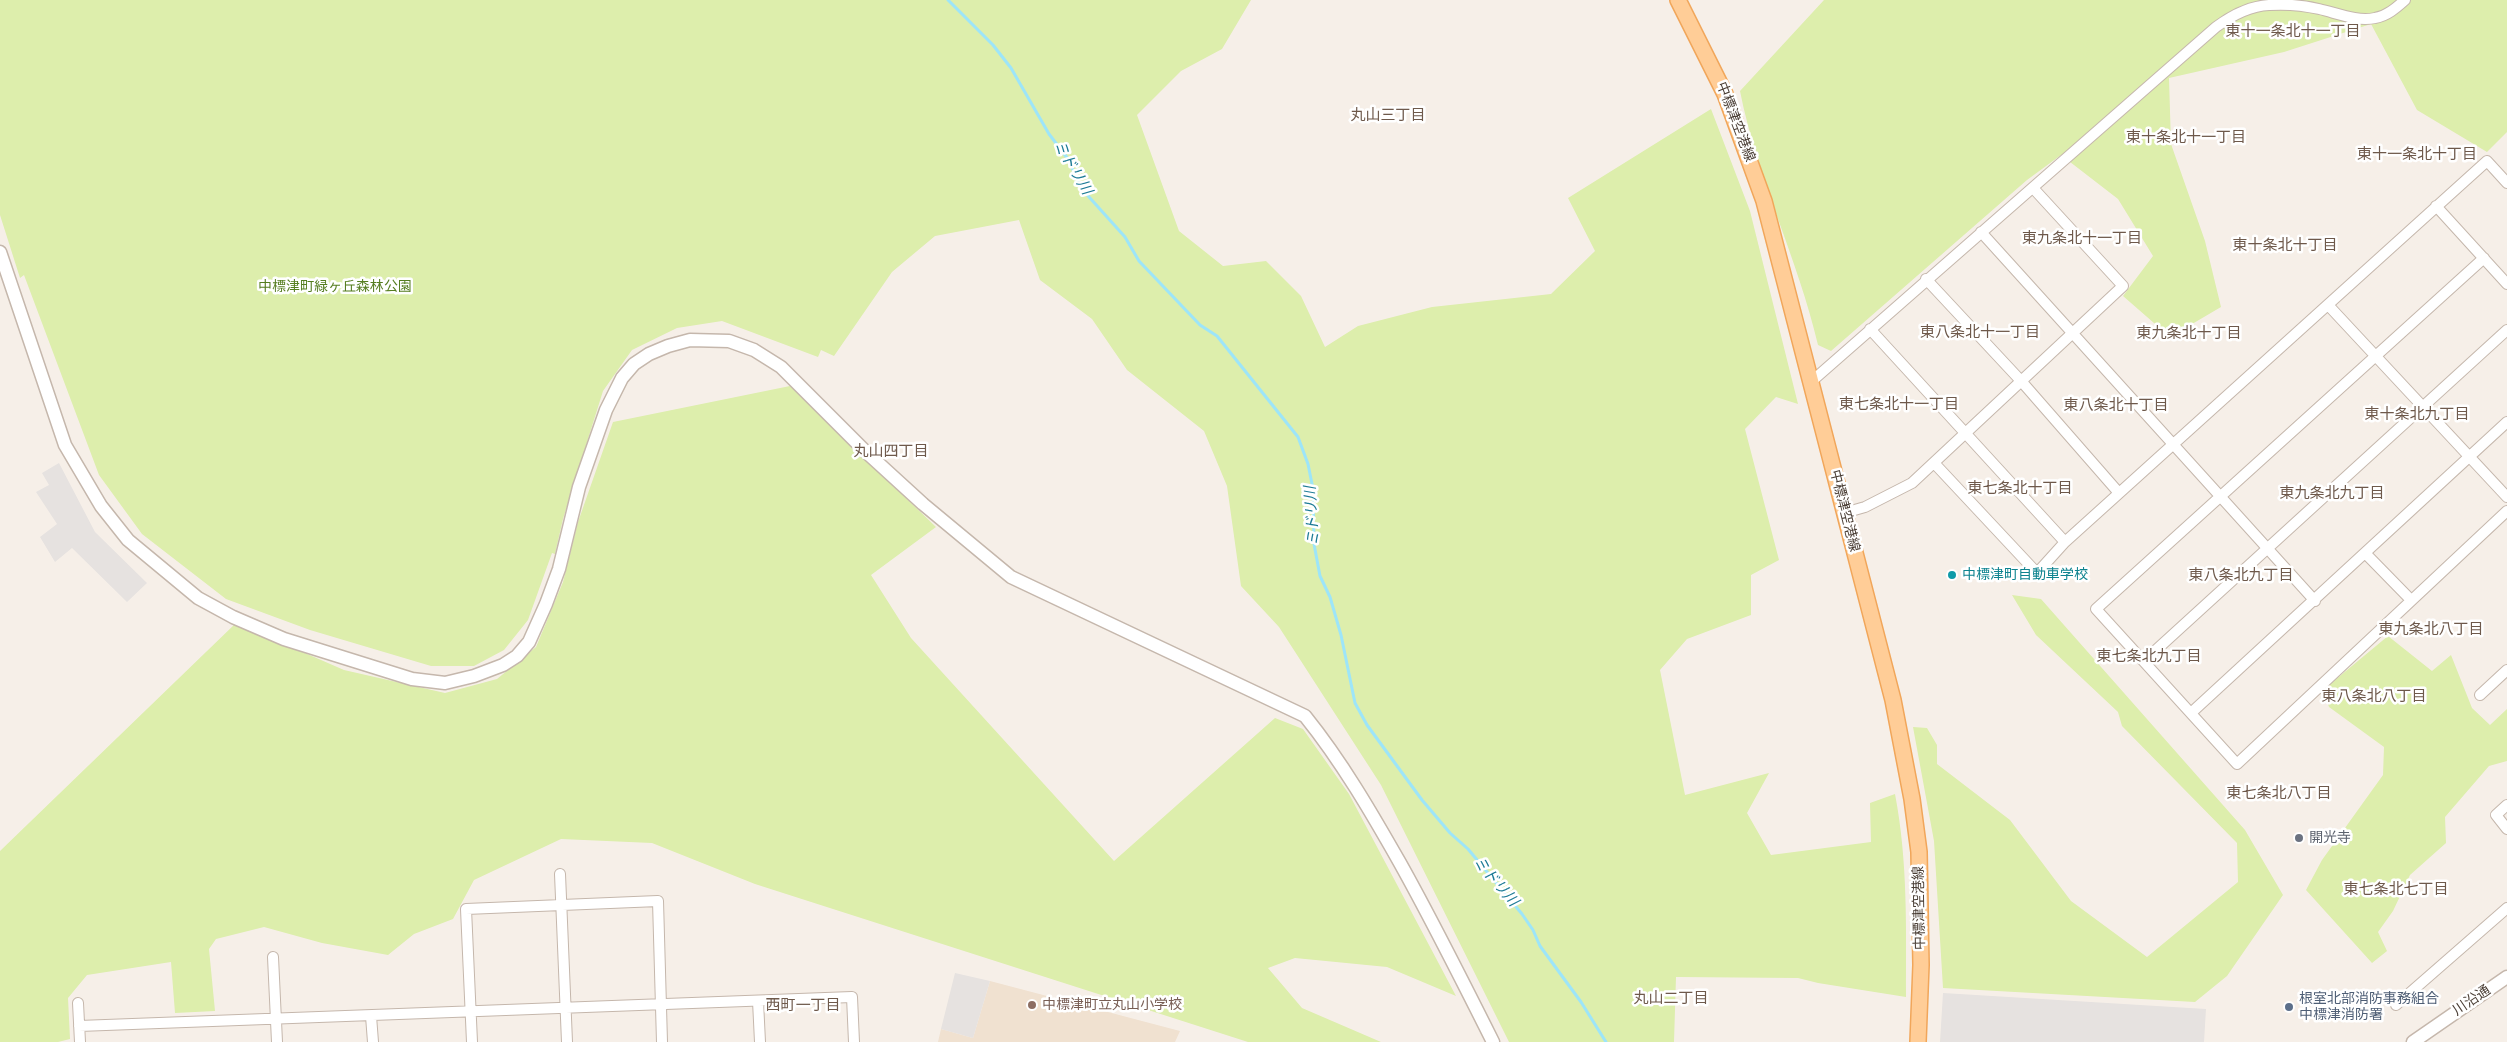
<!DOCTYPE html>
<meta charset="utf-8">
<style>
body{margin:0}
canvas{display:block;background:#f6efe8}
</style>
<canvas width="2507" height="1042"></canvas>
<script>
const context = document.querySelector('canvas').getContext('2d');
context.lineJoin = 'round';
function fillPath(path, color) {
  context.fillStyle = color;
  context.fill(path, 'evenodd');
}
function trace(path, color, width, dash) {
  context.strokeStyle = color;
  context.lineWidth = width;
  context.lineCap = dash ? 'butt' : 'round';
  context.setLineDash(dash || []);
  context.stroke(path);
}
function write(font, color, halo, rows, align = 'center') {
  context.font = font + ' "Roboto Condensed","Noto Sans JP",sans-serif';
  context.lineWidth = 5;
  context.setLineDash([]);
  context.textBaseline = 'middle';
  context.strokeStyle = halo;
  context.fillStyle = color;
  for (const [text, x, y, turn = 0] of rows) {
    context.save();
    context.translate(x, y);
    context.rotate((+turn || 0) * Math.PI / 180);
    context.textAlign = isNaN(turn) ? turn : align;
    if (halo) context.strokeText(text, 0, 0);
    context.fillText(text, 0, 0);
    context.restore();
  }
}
const education = new Path2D(`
 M990,981l190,50 -5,11h-237l3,-13 32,9z`);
const green = new Path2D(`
 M0,0h1251l-29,49 -41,22 -44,44 42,116 44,35 43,-5 35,35 24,51 33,-21 74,-19 119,-13 44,-43 -27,-53 143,-89 39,102 48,193 -22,-7 -31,32 34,131 -28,15v40l-64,24 -27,31 25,125 84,-22 -22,40 24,42 100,-13 -1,-39 25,-9c13,68 11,134 11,203l-88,-14 -20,-5 -122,-1 -2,65h-165l-128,-257 -102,-158 -38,-41 -14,-100 -23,-55 -77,-61 -35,-51 -52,-39 -21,-60 -84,16 -43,36 -58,84 -13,-6 -3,7 -96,-36 -45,7 -45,22 -29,41 -40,128 -8,35 -3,-1 -24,67 -24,30 -30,16h-43l-121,-36 -84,-31 -84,-65 -43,-59 -75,-200 -4,3 -20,-63z
 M1824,0h683v132l-20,20 -70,-42 -46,-86 -87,28 -115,26 2,66 34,97 16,66 -51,30 -47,-41 30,-40 -35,-57 -57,-44 -34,25 -196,171 -13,-6c-20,-86 -61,-167 -78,-254z
 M790,386l146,141 -65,48 40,63 203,223 161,-143 28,11 46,65 107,202 -69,-29 -92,-9 -27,10 34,40 79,34h-133l-493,-158 -103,-41 -91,-4 -87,41 -21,39 -39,15 -26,21 -66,-12 -58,-16 -48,12 -7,10 6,62 -40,2 -4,-51 -84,13 -19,23 2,41 -12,3h-58v-191l236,-228 108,47 101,23 52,-14 39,-32 27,-65 15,-60 35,-100z
 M2012,595l29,4 204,231 38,65 -56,81 -32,26 -252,-14 -9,-147 -21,-114 14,1 10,17v19l73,56 61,81 76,56 91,-75 -1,-39 -115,-117 -4,-14 -82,-77z
 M2388,636l44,35 19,-16 21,53 18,17 17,-16v52l-18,5 -44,51 1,26 -36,32 -17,36 -15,21 9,19 -15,12 -66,-73 16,-30 61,-85 1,-28 -55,-40 -6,-17z`);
const parking = new Path2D(`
 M59,463l36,69 52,51 -20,19 -55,-54 -17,14 -15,-25 17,-13 -21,-32 13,-7 -7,-12z
 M955,973l35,8 -17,57 -32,-9z
 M1943,993l263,16 -2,33h-264z`);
const stream = new Path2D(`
 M948,0l45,45 18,23 38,66 19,25 13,29 44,49 14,24 61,64 17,11 81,101 10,27 5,25 1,55 6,32 10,21 11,38 14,68 12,22 55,75 28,33 18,16 54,65 11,16 7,16 41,56 25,40`);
const minor = new Path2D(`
 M2436,206l71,78
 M1981,232l334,369
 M2484,258l-388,351 141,155 270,-253
 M1926,279l96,103 97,111
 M2328,305l179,192
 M1870,329l195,213 422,-381 20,22
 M1812,381l404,-354c15,-11 33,-21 53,-22 16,-1 33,0 50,4 18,4 38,13 56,9 12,-2 21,-10 30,-18
 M1935,464l102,109 28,-31
 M1844,513l21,-6 47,-24 211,-197 -90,-98
 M2366,554l45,46
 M2144,661l363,-331
 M2480,695l27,-25
 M2191,713l316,-291
 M2507,805l-11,10 11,14
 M560,874l7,168
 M273,957l4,85
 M758,1001l2,41
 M78,1003l2,39
 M2396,1005l111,-97
 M371,1016l2,26
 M79,1026l773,-29 2,45
 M472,1042l-6,-133 192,-8 4,141`);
const tertiary = new Path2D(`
 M0,252l65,193 36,61 27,34 70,58 35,19 51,22 128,40 33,4 29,-7 29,-11 14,-9 12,-14 17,-38 13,-35 20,-82 27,-77 16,-32 12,-14 15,-10 19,-8 22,-6 39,1 25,9 27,17 84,84 58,53 88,73 294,139c37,46 66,96 95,147 33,59 63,119 93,179
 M2413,1042l94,-65`);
const primary = new Path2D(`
 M1678,0l47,94 39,107 129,499 19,99 7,53 2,113 -3,77`);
const markers = [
 [1952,575,5,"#0f9aa8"],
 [2299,838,5,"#6b7280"],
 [1032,1005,5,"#8d6e63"],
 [2289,1007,5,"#5c6f8a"]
];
const streetNames = [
 ["中標津空港線",1735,122,69],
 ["中標津空港線",1844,511,76],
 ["中標津空港線",1920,908,-91],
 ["川沿通",2472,1001,-34]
];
const parkNames = [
 ["中標津町緑ヶ丘森林公園",335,287]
];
const cultureNames = [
 ["中標津町自動車学校",1962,575]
];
const worshipNames = [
 ["開光寺",2309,838]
];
const serviceNames = [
 ["根室北部消防事務組合",2299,999],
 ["中標津消防署",2299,1015]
];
const educationNames = [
 ["中標津町立丸山小学校",1042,1005]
];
const neighbourhoodNames = [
 ["東十一条北十一丁目",2293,32],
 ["丸山三丁目",1388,116],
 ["東十条北十一丁目",2186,138],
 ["東十一条北十丁目",2417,155],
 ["東九条北十一丁目",2082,239],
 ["東十条北十丁目",2285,246],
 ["東八条北十一丁目",1980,333],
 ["東九条北十丁目",2189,334],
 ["東七条北十一丁目",1899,405],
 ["東八条北十丁目",2116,406],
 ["東十条北九丁目",2417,415],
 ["丸山四丁目",891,452],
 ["東七条北十丁目",2020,489],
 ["東九条北九丁目",2332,494],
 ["東八条北九丁目",2241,576],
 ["東九条北八丁目",2431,630],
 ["東七条北九丁目",2149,657],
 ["東八条北八丁目",2374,697],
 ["東七条北八丁目",2279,794],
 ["東七条北七丁目",2396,890],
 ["丸山二丁目",1671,999],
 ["西町一丁目",803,1006]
];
const waterNames = [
 ["ミドリ川",1072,168,59],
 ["ミドリ川",1313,516,-94],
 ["ミドリ川",1495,882,49]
];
fillPath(education, '#f0e1d0');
fillPath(green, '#ddeeac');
fillPath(parking, '#e6e2e0');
trace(stream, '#9de5f9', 3);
trace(minor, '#c5b7ac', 12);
trace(tertiary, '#c5b7ac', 15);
trace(primary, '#f1a65a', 18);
trace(minor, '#fff', 10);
trace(tertiary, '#fff', 12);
trace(primary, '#ffcd97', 15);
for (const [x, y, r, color] of markers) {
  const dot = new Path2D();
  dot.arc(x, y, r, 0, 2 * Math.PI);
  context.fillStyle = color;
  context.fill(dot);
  trace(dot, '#fff', 2);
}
write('14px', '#4a3e35', '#fff', streetNames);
write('14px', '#557d20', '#fff', parkNames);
write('14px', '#0d838f', '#fff', cultureNames, 'left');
write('14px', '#5b616d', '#fff', worshipNames, 'left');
write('14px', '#4e5e75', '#fff', serviceNames, 'left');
write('14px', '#785e54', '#fff', educationNames, 'left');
write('15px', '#6e594b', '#fff', neighbourhoodNames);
write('italic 15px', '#1d7b96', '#fff', waterNames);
</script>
